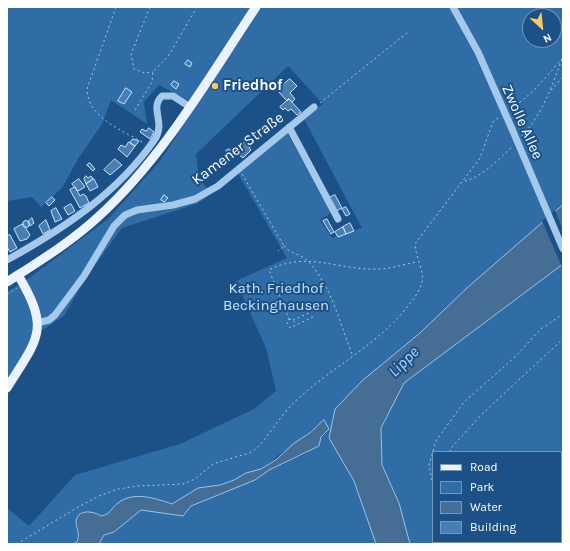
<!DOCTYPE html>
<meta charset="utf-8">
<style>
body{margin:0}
#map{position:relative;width:570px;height:551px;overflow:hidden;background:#1c5187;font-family:Karla,sans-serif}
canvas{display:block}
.frame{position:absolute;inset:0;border:8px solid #fff;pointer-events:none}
.legend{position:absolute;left:432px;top:451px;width:130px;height:92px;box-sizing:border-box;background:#1c5187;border:1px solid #7797b7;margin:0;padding:5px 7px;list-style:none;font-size:12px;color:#fff}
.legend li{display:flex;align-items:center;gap:8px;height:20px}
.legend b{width:20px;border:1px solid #7797b7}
.north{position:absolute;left:522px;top:8px;width:40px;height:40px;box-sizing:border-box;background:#1c5187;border:1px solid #7797b7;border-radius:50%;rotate:153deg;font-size:11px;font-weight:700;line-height:16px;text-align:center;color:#fff}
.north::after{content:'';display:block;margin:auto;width:14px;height:18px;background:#fcc763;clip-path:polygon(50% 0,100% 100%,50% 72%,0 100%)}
</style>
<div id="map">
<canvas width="570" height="551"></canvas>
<div class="frame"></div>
<ul class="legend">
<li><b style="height:5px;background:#eaf3ff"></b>Road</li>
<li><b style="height:11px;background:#306ca5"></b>Park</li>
<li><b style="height:11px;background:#466d94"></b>Water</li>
<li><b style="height:11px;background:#497eb2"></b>Building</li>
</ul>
<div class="north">N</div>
</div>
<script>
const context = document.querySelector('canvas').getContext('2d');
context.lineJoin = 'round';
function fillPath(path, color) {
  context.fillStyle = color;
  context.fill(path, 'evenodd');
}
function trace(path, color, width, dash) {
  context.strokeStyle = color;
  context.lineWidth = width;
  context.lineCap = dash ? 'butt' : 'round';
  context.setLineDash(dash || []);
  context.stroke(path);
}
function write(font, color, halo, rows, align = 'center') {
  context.font = font + ' Karla,sans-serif';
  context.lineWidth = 4;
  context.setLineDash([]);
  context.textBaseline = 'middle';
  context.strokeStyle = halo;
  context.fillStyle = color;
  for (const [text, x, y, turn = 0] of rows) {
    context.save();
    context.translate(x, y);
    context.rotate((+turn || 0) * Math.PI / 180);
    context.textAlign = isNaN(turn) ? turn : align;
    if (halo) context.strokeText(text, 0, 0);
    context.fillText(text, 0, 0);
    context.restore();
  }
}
const green = new Path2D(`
 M7,7h556v198l-95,82 -48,46 -91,105 25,43 22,63h-277l5,-9 10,-3 27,-22 42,6 8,-10 64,-26 14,-10 38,-17 22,-23 -5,-9 -63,48 -15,4 -12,7 -62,24 -21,-7 -33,6 -10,12 -7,1 -4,-3 -21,10 3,13 -2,6 -4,2h-66v-36l22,18 46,-51 105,-31 74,-35 22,-18 -10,-43 -30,-67 51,-23 -50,-86 50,-40 44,81 -11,7 12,18 30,-10 -58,-109 19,-15 -35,-38 -92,88 3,24 12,16 -12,9 -77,25 -36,49 -22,39 -20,13h-7l-30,60v-97l22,-14 79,-59 52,-58 37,-56 -38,-20 -15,17 3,22 -36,-24 -9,24 -24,35 -16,29 -21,19 -9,-10 -25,4zM530,16h24v24h-24z
 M561,265l2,6v273h-153l-11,-41 -17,-38 -1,-36 23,-46zM433,452h128v90h-128z`);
const water = new Path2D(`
 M563,205v59l-159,119 -23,45 1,37 17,38 11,41h-34l-22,-63 -25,-43 6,-29 28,-29 57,-47 48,-46z
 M324,420l5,9 -8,8 -2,9 -50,24 -14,10 -64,26 -8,10 -42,-6 -27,22 -10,3 -5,9h-26l4,-2c3,-8 0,-12 -1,-19 0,-15 18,-12 25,-7 10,-2 10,-8 17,-13 15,-12 37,-5 54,1l26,-16 22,-3 14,-5 12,-7 15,-4 16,-10 16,-15 18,-12z`);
const pier = new Path2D(`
 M555,210l8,20 -1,37 -20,-46z`);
const building = new Path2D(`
 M188,60l4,3 -2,4 -5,-3z
 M290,79l7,7 -7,7 5,6 -3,3 -3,-3 -2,2 -10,-11z
 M174,81l5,3 -3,5 -5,-4z
 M126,88l6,4 -8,12 -6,-3z
 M289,99l12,13 -4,3 -6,-6 -3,2 -3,-3 -2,2 -3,-3z
 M149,128l5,4 -4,7 -10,-7 2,-3 4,2z
 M133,139l6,2 -4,5 -5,-3z
 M246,141l5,5 -2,2 2,2 -8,8 -8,-6z
 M129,142l6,4 -8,11 -9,-8 3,-4 4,2z
 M229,149l7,5 -4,4 -6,-7z
 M115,159l7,6 -12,10 -6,-5z
 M90,163l5,6 -2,2 -6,-6z
 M86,176l2,2 3,-2 2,3 -7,5 -2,-5z
 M79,179l6,8 -7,4 -6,-7z
 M94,179l4,8 -8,4 -4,-7z
 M75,187l5,9 3,-2 3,2 3,7 -9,5 -10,-18z
 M164,195l4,3 -4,4 -3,-2z
 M335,195l7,13 -6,3 -7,-13z
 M52,197l3,3 -6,6 -3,-3z
 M71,204l4,7 -7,4 -4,-7z
 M346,207l4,7 -4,2 -4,-7z
 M56,208l6,11 -7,3 -4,-11z
 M32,218l2,5 -4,3 -2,-4z
 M327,219l7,13 -3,2 -8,-13z
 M46,220l4,10 -7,4 -4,-8z
 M22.5 224a3.5 3.5 0 1 1 7 0a3.5 3.5 0 1 1-7 0Z
 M350,223l4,8 -8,3 -3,-7z
 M23,224l7,11 -3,4 -7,2 -6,-12z
 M343,227l3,7 -8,3 -3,-5z
 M10,235l7,13 -7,4 -3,-5v-11z`);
const path = new Path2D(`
 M116,7l-29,82c0,28 36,42 57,54
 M150,7l-19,47 3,15 11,4 8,-1
 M551,90l12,-13
 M320,103l88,-71
 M511,108c22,-13 35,-32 52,-50
 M135,110l17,-28 1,-10 16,-17 28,-48
 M522,136c20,-21 30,-50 40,-77
 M242,174l42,72 -6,5
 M465,181c17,-4 34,-22 47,-34
 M284,246c6,8 19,9 25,16 25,29 30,61 44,94
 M7,294l10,-6
 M313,317l-23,11 -3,-5 2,-4 -20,-49c40,-20 69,1 109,-1 13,0 26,-5 39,-7
 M289,319l4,1 3,4
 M293,320l18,-8
 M450,452l1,-4 31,-34 81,-75
 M433,485l-4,-20 7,-24 28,-39 50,-44 27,-29 22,-15
 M561,518l2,-3
 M456,542l1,2
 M471,542v2
 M17,544l61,-37 21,-11 19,-7 19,-3 46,-2 12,-5 18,-15 36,-11 8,-5c15,-16 26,-37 43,-51 33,-30 73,-50 103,-85 7,-9 16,-18 19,-30 3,-9 -7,-26 -7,-38l65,-86 13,-36 6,-5
 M535,544l2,-2`);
const minor = new Path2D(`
 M453,7l25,45 34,77
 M289,127l49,92
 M7,260c56,-31 111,-67 148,-121 11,-17 -6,-31 7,-43h11l17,11
 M37,323l12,-3 6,-5 29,-39 30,-50 11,-11 12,-5 36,-5 22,-6 23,-13 96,-79`);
const major = new Path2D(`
 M7,282c31,-20 64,-40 91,-65 65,-59 110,-138 158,-210
 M7,388c31,-50 44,-58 11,-113`);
const minorBridge = new Path2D(`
 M512,129l51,120`);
const markers = [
 [215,86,4,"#fcc763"]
];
const poiNames = [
 ["Friedhof",223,86]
];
const streetNames = [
 ["Zwolle Allee",522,122,66],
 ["Kamener Straße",238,149,-37]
];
const parkNames = [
 ["Kath. Friedhof",276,289],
 ["Beckinghausen",276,306]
];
const waterNames = [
 ["Lippe",404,362,-45]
];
fillPath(green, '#306ca5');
fillPath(water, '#466d94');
trace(water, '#98c5ed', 1);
fillPath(pier, '#1c5187');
fillPath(building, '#497eb2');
trace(building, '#cae2f8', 1);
trace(path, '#a5c9eb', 1, [2, 3]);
trace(minor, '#a5c9eb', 7);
trace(major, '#eaf3ff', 9);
trace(minorBridge, '#a5c9eb', 7);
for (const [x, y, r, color] of markers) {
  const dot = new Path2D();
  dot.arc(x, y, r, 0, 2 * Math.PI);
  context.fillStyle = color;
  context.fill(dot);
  trace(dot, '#1c5187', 1.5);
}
write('bold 15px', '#fff', '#1c5187', poiNames, 'left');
write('15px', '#fff', '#1c5187', streetNames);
write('15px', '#cae2f8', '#1c5187', parkNames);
write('italic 16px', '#b1d3f3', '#1c5187', waterNames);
</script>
